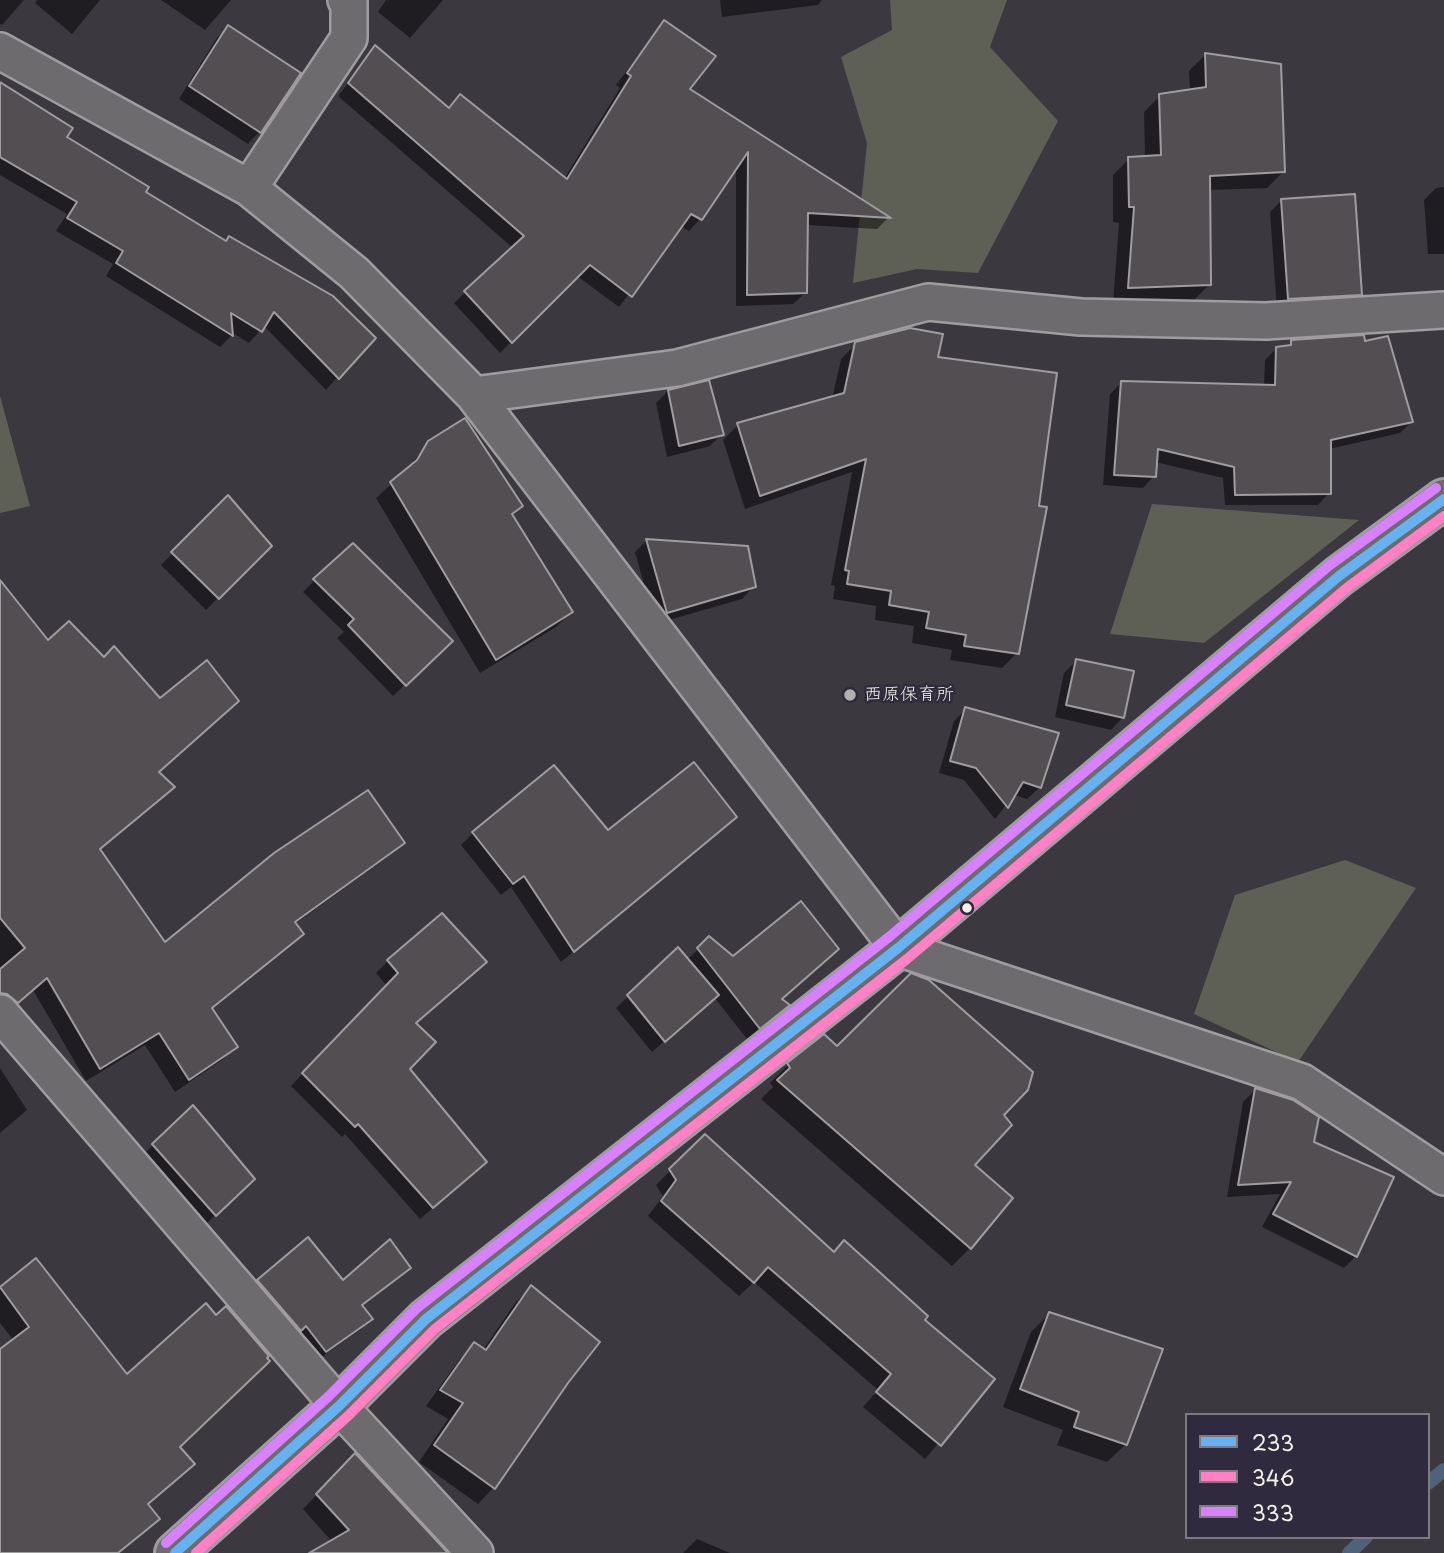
<!DOCTYPE html>
<meta charset="utf-8">
<style>
body{margin:0}
#map{position:relative;width:1444px;height:1553px;overflow:hidden;background:#3b3840;font-family:"Playpen Sans",sans-serif}
canvas{display:block}
.legend{position:absolute;left:1185px;top:1413px;width:245px;height:126px;box-sizing:border-box;background:#2f2a3d;border:2px solid #7e7a81;margin:0;padding:9px 12px;list-style:none;font-size:21px;color:#f4f1e8}
.legend li{display:flex;align-items:center;gap:14px;height:35px}
.legend b{width:35px;border:2px solid #7e7a81}
</style>
<div id="map">
<canvas width="1444" height="1553"></canvas>
<ul class="legend">
<li><b style="height:9px;background:#66b1f2"></b>233</li>
<li><b style="height:9px;background:#ff80c5"></b>346</li>
<li><b style="height:9px;background:#d880ff"></b>333</li>
</ul>
</div>
<script>
const context = document.querySelector('canvas').getContext('2d');
context.lineJoin = 'round';
function fillPath(path, color) {
  context.fillStyle = color;
  context.fill(path, 'evenodd');
}
function trace(path, color, width, dash) {
  context.strokeStyle = color;
  context.lineWidth = width;
  context.lineCap = dash ? 'butt' : 'round';
  context.setLineDash(dash || []);
  context.stroke(path);
}
function write(font, color, halo, rows, align = 'center') {
  context.font = font + ' "Playpen Sans","Klee One",sans-serif';
  context.lineWidth = 5;
  context.setLineDash([]);
  context.textBaseline = 'middle';
  context.strokeStyle = halo;
  context.fillStyle = color;
  for (const [text, x, y, turn = 0] of rows) {
    context.save();
    context.translate(x, y);
    context.rotate((+turn || 0) * Math.PI / 180);
    context.textAlign = isNaN(turn) ? turn : align;
    if (halo) context.strokeText(text, 0, 0);
    context.fillText(text, 0, 0);
    context.restore();
  }
}
const green = new Path2D(`
 M890,0h117l-17,47 68,74 -80,152 -61,-4 -64,14 14,-140 -26,-86 51,-27z
 M0,396l30,110 -30,7z
 M1152,504l207,16 -155,123 -94,-9z
 M1345,860l71,28 -118,174 -104,-48 41,-119z`);
const shadow = new Path2D(`
 M0,0h24l-22,25 -2,-1z
 M37,0h63l-28,34 -37,-31z
 M161,0h70l-26,30z
 M386,0h57l-33,38 -32,-26z
 M720,0h102l-4,5 -96,12z
 M664,22l24,68 200,128 -11,11 -71,-4 -1,68 -12,11 -57,2v-141l-36,54 -11,12 -9,-5 -61,81 -42,-31 -77,77 -46,-50 59,-55 -175,-152 37,-48 72,61 13,-13 104,83 56,-91 -4,-3z
 M228,27l32,104 -12,13 -69,-45 37,-60z
 M1205,55l78,117 -16,16 -59,2 2,94 -16,16 -81,3 6,-80 -6,-1v-47l16,-16 16,-1 -1,-46 16,-16 30,-5 -1,-20z
 M0,92l147,96 -4,5 230,145 -47,52 -62,-64 -15,17 -18,-11v4l-11,11 -114,-71 7,-12 -57,-33 11,-17 -67,-39z
 M1444,187v67h-16l-4,-54 12,-12z
 M1282,200l78,94 -12,12 -71,5 -7,-99z
 M1292,341l71,2 48,79 -11,11 -71,16v44l-11,12h-93l-2,-27 -68,-16 -1,14 -11,12 -40,-3 7,-91 11,-11 143,3 1,-26 11,-11 10,-1z
 M856,344l80,14 81,295 -15,15 -52,-8 2,-10 -40,-7 2,-17 -39,-6 1,-14 -43,-7 2,-13 -4,-1 21,-113 -107,37 -22,-69 15,-15 94,-26 9,-40z
 M668,391l54,43 -12,12 -43,11 -11,-54z
 M429,442l92,63 -10,10 60,97 -15,15 -76,46 -104,-175 30,-27z
 M228,498l42,47 -64,65 -45,-45z
 M647,540l107,46 -12,13 -87,25 -20,-72z
 M315,580l136,61 -58,55 -56,-58 7,-6 -41,-40z
 M0,583l173,204 -74,63 66,94 238,-101 -14,13 -94,68 7,10 -91,76 24,37 -13,13 -47,32 -30,-47 -59,36 -53,-91 -21,18 -12,-15z
 M1076,661l47,56 -12,13 -56,-13 9,-44z
 M966,709l74,78 -13,12 -13,-4 -19,24 -31,-39 -25,-7 15,-52z
 M722,829l-161,133 -50,-75 -10,8 -40,-50 12,-12z
 M710,938l77,67 -40,34 -33,-42 -62,55 -36,-44 61,-59 10,11z
 M388,961l85,13 -58,50 -7,45 65,105 -53,45 -75,-85 -3,3 -51,-51 96,-100 -11,-13z
 M823,1037l14,11 164,67 -28,50 -3,83 -18,18 -191,-167 12,-12 -3,-4 18,-18z
 M0,1068l27,42 -27,23z
 M1255,1090l57,53 44,113 -12,12 -82,-41 18,-33 -53,3 16,-95z
 M705,1136l128,118 90,66 70,59 -68,80 -62,-52 15,-17 -124,-108 -15,14 -91,-80 15,-20 -7,-11z
 M153,1145l99,34 -49,48 -62,-70z
 M308,1239l34,44 67,-15 -48,38 10,13 -10,10 -46,33 -67,-70z
 M35,1261l143,186 -31,58 11,13 -39,35h-119v-201l14,-11 -14,-18v-33z
 M531,1287l35,95 -73,106 -15,16 -59,-42 29,-43 -22,-13 33,-46 16,-16 8,6 32,-47z
 M1049,1314l112,36 -36,95 -18,17 -50,-17 6,-15 -60,-23 28,-75z
 M355,1456l90,97h-103l-39,-44z
 M697,1539l33,14h-47z`);
const stream = new Path2D(`
 M1428,1483l16,-13
 M1349,1553l17,-16`);
const building = new Path2D(`
 M664,20l52,36 -26,33 201,129 -83,-5 -1,80 -60,2 1,-143 -46,68 -11,-6 -59,83 -42,-32 -78,78 -48,-52 60,-55 -176,-153 27,-38 74,63 11,-14 107,85 64,-103 -4,-3z
 M228,25l73,48 -40,60 -72,-47z
 M1205,53l76,11 4,108 -75,4 1,109 -83,3 6,-81h-5l-1,-50 33,-2 -2,-61 47,-7z
 M0,82l73,46 -6,9 82,50 -3,5 80,49 3,-5 104,60 43,42 -37,41 -65,-67 -12,20 -31,-19 2,23 -117,-73 7,-12 -56,-33 10,-16 -77,-45z
 M1355,194l7,101 -74,4 -7,-100z
 M910,328l33,6 -5,23 119,16 -18,133 8,1 -28,147 -55,-8 2,-11 -40,-7 3,-16 -40,-7 2,-14 -44,-7 2,-13 -4,-1 21,-111 -106,37 -23,-73 107,-30 11,-51z
 M1364,335l1,6 23,-5 25,86 -82,18v54l-96,1 -1,-28 -76,-18 -2,28 -42,-2 7,-94 154,4 1,-38 15,-2v-5z
 M709,380l15,55 -45,11 -11,-56z
 M465,418l58,88 -11,8 61,98 -77,48 -106,-178 27,-22 11,-19z
 M228,495l44,51 -53,53 -48,-47z
 M646,539l102,7 8,41 -89,26z
 M353,543l100,98 -47,45 -58,-61 6,-6 -41,-40z
 M0,580l48,60 21,-19 35,36 10,-11 46,52 47,-38 32,41 -80,71 16,15 -75,62 65,93 109,-89 94,-63 37,53 -110,79 9,12 -92,74 26,39 -49,33 -30,-47 -59,36 -53,-91 -29,25 -11,-9 -7,-1v-24l25,-21 -25,-30z
 M1076,659l58,12 -10,47 -58,-13z
 M965,707l94,26 -18,55 -18,-6 -15,26 -32,-40 -26,-7z
 M694,762l43,55 -163,135 -50,-76 -11,8 -41,-52 82,-67 54,65z
 M801,901l38,48 -57,50 8,6 -30,24 -63,-81 12,-12 24,20z
 M442,913l45,49 -71,61 20,19 -26,27 77,93 -54,46 -75,-84 -3,3 -53,-54 96,-100 -11,-13z
 M678,947l41,48 -54,47 -38,-47z
 M911,973l18,7 104,92 -5,18 -24,25 8,10 -37,40 38,33 -42,51 -194,-169 13,-12 -3,-5 37,-29 13,12z
 M1255,1088l38,12 26,17 -5,25 80,35 -37,80 -84,-43 18,-32 -53,3z
 M193,1105l62,74 -39,37 -64,-72z
 M705,1134l129,118 10,-12 84,76 -3,4 70,59 -54,67 -65,-54 15,-18 -123,-107 -14,16 -93,-82 15,-21 -7,-11z
 M308,1237l35,43 47,-41 21,29 -49,37 11,14 -47,33 -20,-26 -5,5 -44,-51z
 M36,1258l91,116 79,-71 10,12 10,-9 43,50 -2,2 3,3 -90,86 15,17 -47,40 12,15 -42,34h-118v-204l29,-22 -29,-40z
 M531,1285l69,57 -32,41 -73,106 -61,-44 29,-42 -23,-13 34,-48 12,8z
 M1049,1312l114,37 -36,96 -53,-18 5,-15 -59,-23z
 M355,1453l93,100h-139l40,-23 -33,-36z`);
const minor = new Path2D(`
 M0,51l249,137 105,85 120,122 424,553 404,134 142,95
 M249,188l100,-150v-36l-3,-2
 M474,395l203,-27 251,-66 153,15 185,4 178,-11
 M0,1013l339,393 136,147`);
const tertiary = new Path2D(`
 M175,1553l164,-147 87,-87 472,-371 441,-372 105,-77`);
const bus1 = new Path2D(`
 M175,1553l164,-147 87,-87 472,-371 441,-372 105,-77`);
const bus2 = new Path2D(`
 M196,1553l152,-137 87,-87 472,-370 441,-372 96,-71`);
const bus3 = new Path2D(`
 M166,1543l163,-147 88,-88 472,-371 441,-372 106,-77`);
const markers = [
 [850,695,7,"#b3b0ad"],
 [967,908,6,"#f4f1e8"]
];
const poiNames = [
 ["西原保育所",864,695]
];
fillPath(green, '#5e6055');
fillPath(shadow, '#0007');
trace(stream, '#506278', 14);
fillPath(building, '#524e51');
trace(building, '#9f9d9f', 2);
trace(minor, '#9f9d9f', 40);
trace(tertiary, '#9f9d9f', 44);
trace(minor, '#6d6b6d', 35);
trace(tertiary, '#6d6b6d', 38);
trace(bus1, '#66b1f2', 10);
trace(bus2, '#ff80c5', 10);
trace(bus3, '#d880ff', 10);
for (const [x, y, r, color] of markers) {
  const dot = new Path2D();
  dot.arc(x, y, r, 0, 2 * Math.PI);
  context.fillStyle = color;
  context.fill(dot);
  trace(dot, '#2f2a3d', 2.5);
}
write('18px', '#f4f1e8', '#2f2a3d', poiNames, 'left');
</script>
